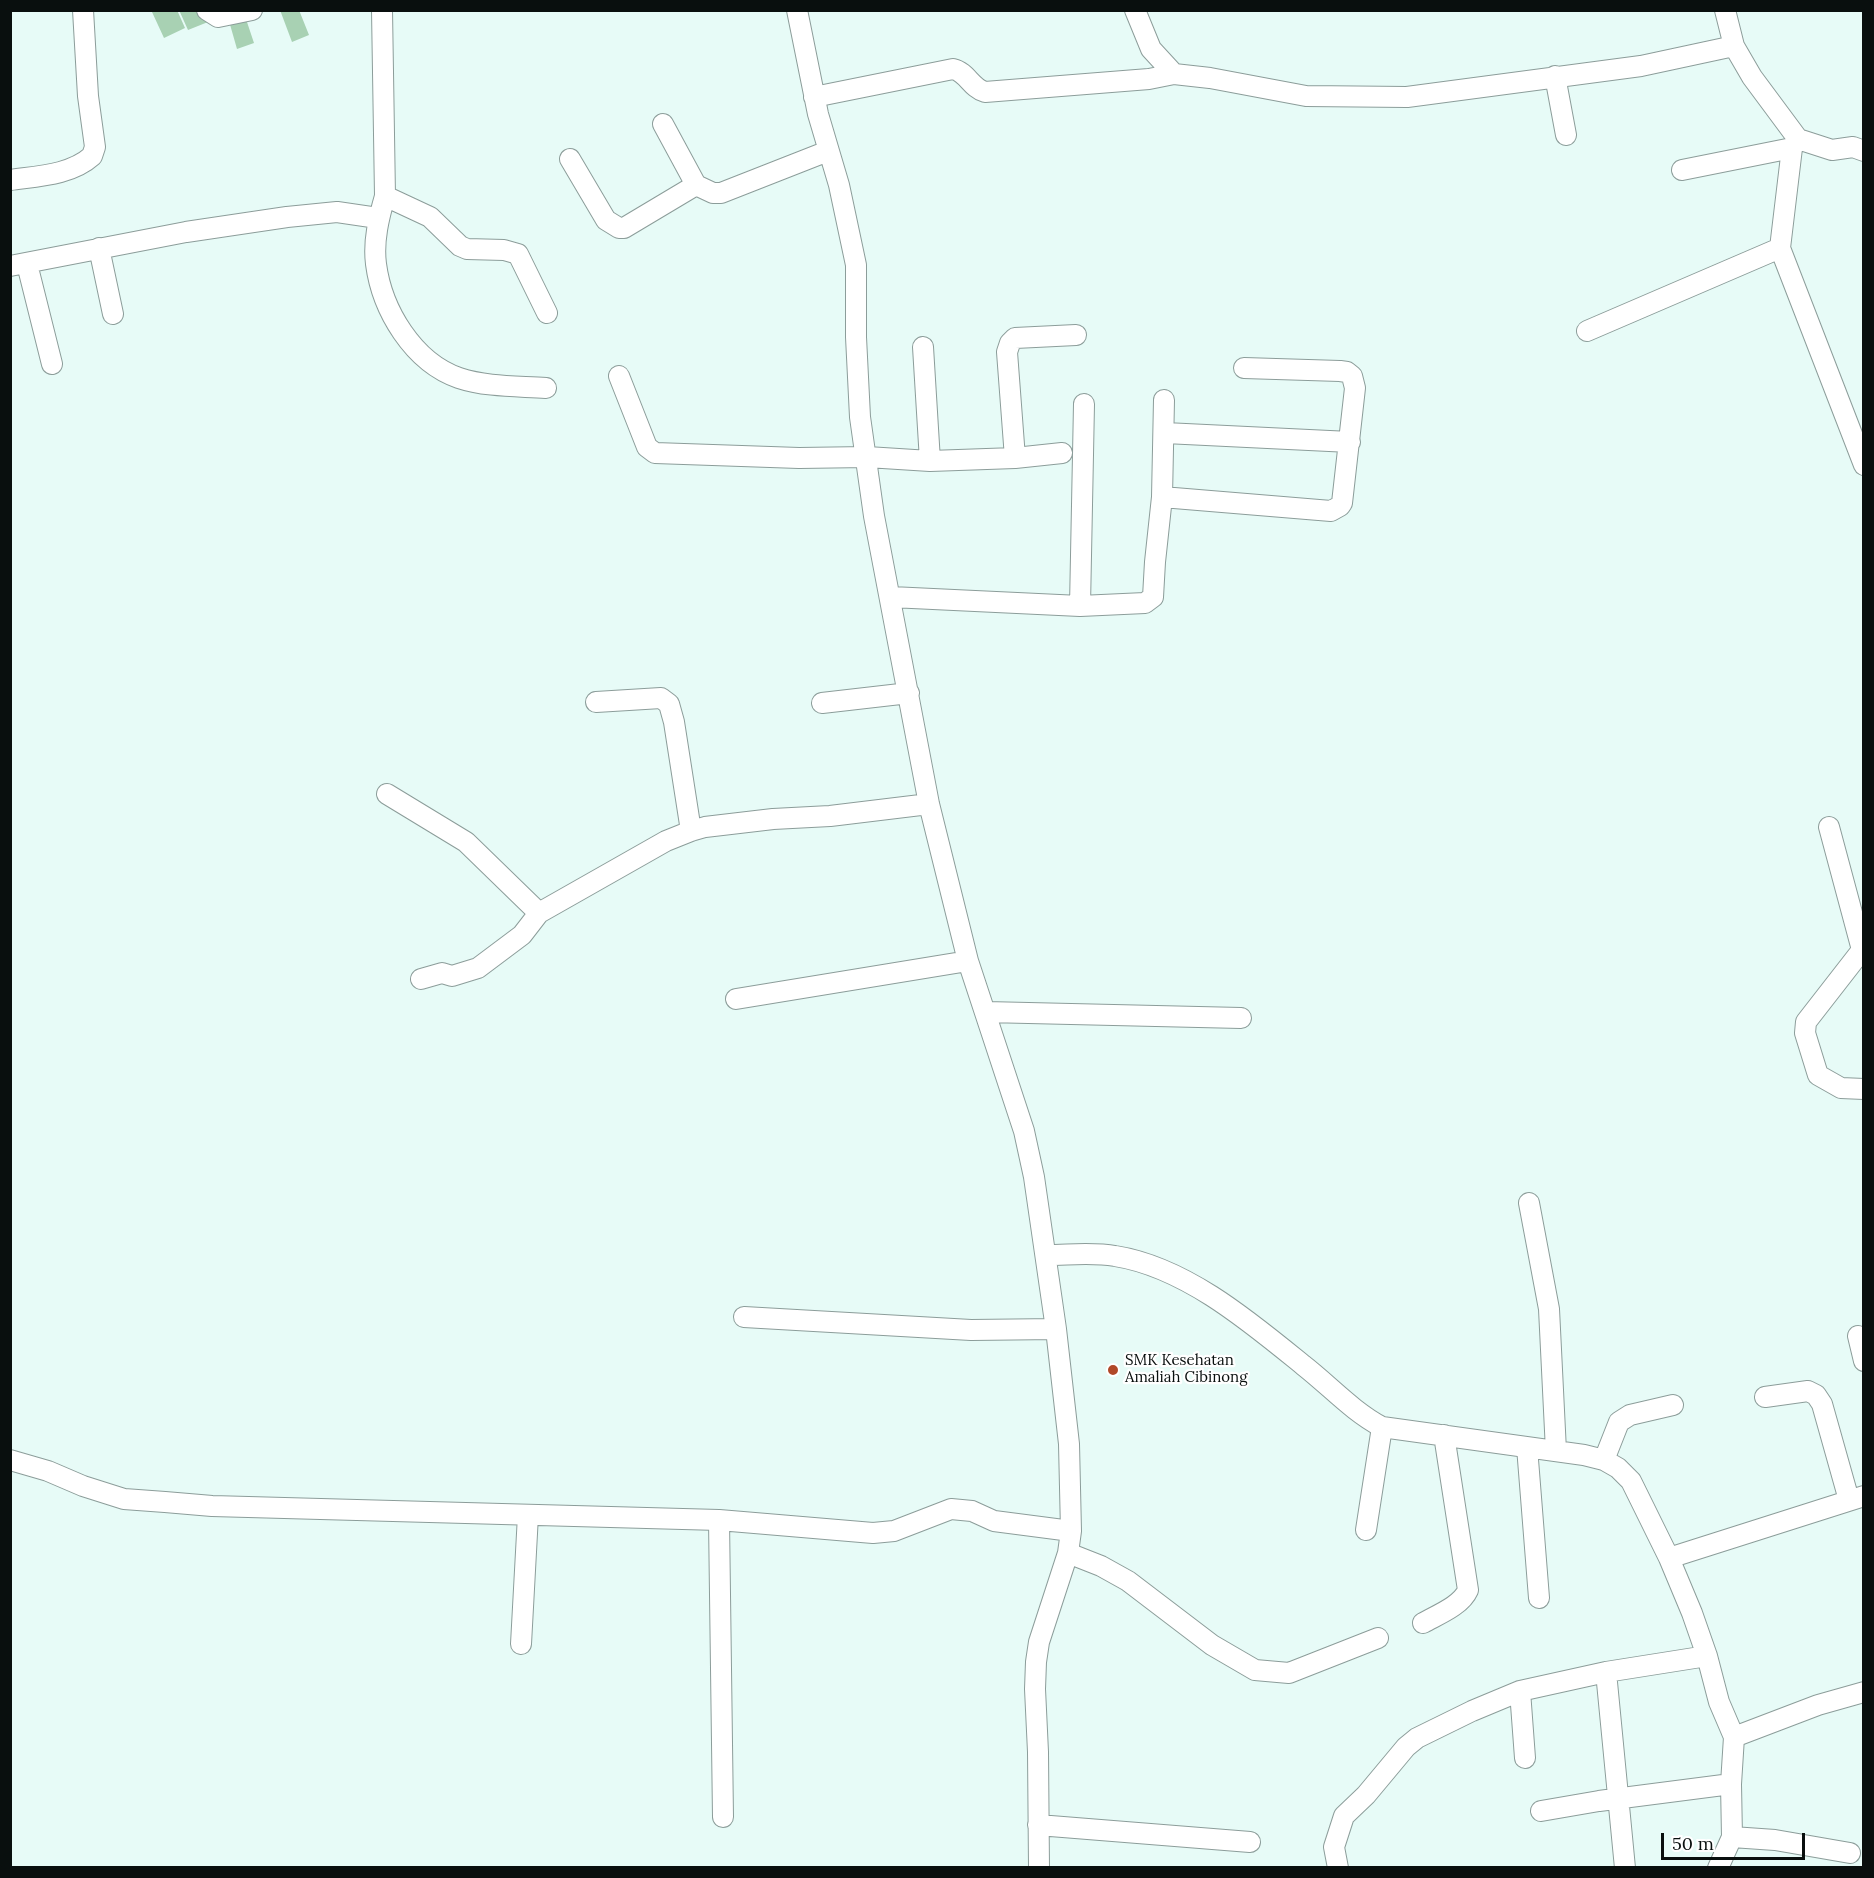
<!DOCTYPE html>
<style>
body{margin:0}
#map{position:relative;width:1874px;height:1878px;overflow:hidden;background:#e7fbf7;font-family:Lora,serif}
canvas{display:block}
.frame{position:absolute;inset:0;border:12px solid #090f0e;pointer-events:none}
.scale{position:absolute;left:1661px;top:1833px;width:144px;height:27px;box-sizing:border-box;border:3px solid #090f0e;border-top:0;padding-left:8px;font-size:18px;line-height:21px;white-space:nowrap;color:#090f0e;-webkit-text-stroke:4px #fff;paint-order:stroke}
</style>
<div id="map">
<canvas width="1874" height="1878"></canvas>
<div class="frame"></div>
<div class="scale">50 m</div>
</div>
<script>
const context = document.querySelector('canvas').getContext('2d');
context.lineJoin = 'round';
function fillPath(path, color) {
  context.fillStyle = color;
  context.fill(path, 'evenodd');
}
function trace(path, color, width, dash) {
  context.strokeStyle = color;
  context.lineWidth = width;
  context.lineCap = dash ? 'butt' : 'round';
  context.setLineDash(dash || []);
  context.stroke(path);
}
function write(font, color, halo, rows, align = 'center') {
  context.font = font + ' Lora,serif';
  context.lineWidth = 4.5;
  context.setLineDash([]);
  context.textBaseline = 'middle';
  context.strokeStyle = halo;
  context.fillStyle = color;
  for (const [text, x, y, turn = 0] of rows) {
    context.save();
    context.translate(x, y);
    context.rotate((+turn || 0) * Math.PI / 180);
    context.textAlign = isNaN(turn) ? turn : align;
    if (halo) context.strokeText(text, 0, 0);
    context.fillText(text, 0, 0);
    context.restore();
  }
}
const building = new Path2D(`
 M156,10h21l8,18 -21,10 -12,-26z
 M179,10h24l5,12 -20,8z
 M280,10h19l10,25 -17,7z
 M245,16l9,27 -17,6 -8,-28z`);
const minor = new Path2D(`
 M207,10l11,7 34,-7
 M382,10l3,186c-6,21 -12,45 -9,68 6,46 37,98 83,114 27,9 59,8 87,10
 M797,10l21,104 21,71 17,80v72l4,80 14,99 55,288 39,157 56,170 10,46 22,152 13,115 2,87 -3,22 -29,89 -3,20 -1,27 3,63 1,116
 M1135,10l16,39 23,25
 M1725,10l9,36 18,31 46,62 34,11 21,-3 11,4
 M1555,76l11,59
 M814,97l139,-28c14,3 18,19 32,23l164,-13 25,-5 36,4 96,18 101,1 234,-31 93,-20
 M663,124l33,61
 M1798,139l-6,9 -12,100 84,217
 M570,159l36,61 13,8h5l72,-43 17,8h8l107,-42
 M1682,170l110,-22
 M10,180c28,-4 61,-5 82,-24l3,-9 -7,-51 -5,-86
 M385,196l45,21 30,29 7,3 37,1 14,4 29,59
 M99,248l14,66
 M27,264l25,100
 M10,266l176,-34 101,-15 50,-5 34,5 7,4
 M1587,331l193,-83
 M923,347l7,114
 M619,376l28,71 8,6 144,5 68,-1 63,4 85,-3 47,-5
 M1165,433l185,9
 M1015,458l-8,-106 3,-9 5,-5 61,-3
 M1162,497l2,-97
 M891,597l189,9 65,-3 8,-6 2,-35 7,-65 169,14 9,-5 2,-3 13,-115 -3,-12 -5,-4 -7,-1 -96,-3
 M1080,606l4,-202
 M596,702l65,-4 8,6 5,18 17,109
 M822,703l87,-10
 M387,794l79,48 73,71
 M1829,827l33,123
 M1862,950l-56,72 -1,11 13,42 23,13 23,1
 M421,979l21,-6 10,3 26,-8 44,-33 17,-22 127,-72 25,-10 14,-4 68,-8 57,-3 99,-12
 M736,999l232,-38
 M986,1012l255,6
 M1529,1203l20,106 7,142
 M1046,1255c23,0 47,-3 69,1 70,11 134,65 188,109 27,21 49,46 79,62l202,28 20,5 14,8 13,13 38,77 23,55 15,43 12,46 15,35 -3,47 1,53 -14,31
 M744,1317l227,13 85,-1
 M1858,1336l6,25
 M1765,1397l43,-6 8,4 6,9 27,96
 M1527,1447l12,151
 M10,1460l38,11 35,15 41,13 41,3 47,4 507,14 154,13 21,-2 57,-22 21,2 22,10 77,10
 M1604,1460l15,-38 11,-7 43,-10
 M719,1520l4,297
 M1366,1530l16,-103
 M1068,1553l33,13 27,15 84,64 43,25 34,3 89,-35
 M1669,1558l195,-62
 M1423,1623c14,-8 38,-17 45,-33l-24,-155
 M521,1644l7,-129
 M1606,1672l19,196
 M1520,1691l5,67
 M1734,1737l84,-32 46,-13
 M1541,1811l58,-10 132,-17
 M1038,1825l212,17
 M1732,1837l43,3 75,13
 M1338,1868l-4,-21 10,-31 22,-21 40,-48 11,-9 55,-27 48,-20 86,-19 101,-16`);
const markers = [
 [1113,1370,6,"#b04828"]
];
const poiNames = [
 ["SMK Kesehatan",1125,1361],
 ["Amaliah Cibinong",1125,1378]
];
fillPath(building, '#a8d1b3');
trace(minor, '#8c9d9a', 22);
trace(minor, '#fff', 20);
for (const [x, y, r, color] of markers) {
  const dot = new Path2D();
  dot.arc(x, y, r, 0, 2 * Math.PI);
  context.fillStyle = color;
  context.fill(dot);
  trace(dot, '#fff', 2);
}
write('15px', '#090f0e', '#fff', poiNames, 'left');
</script>
